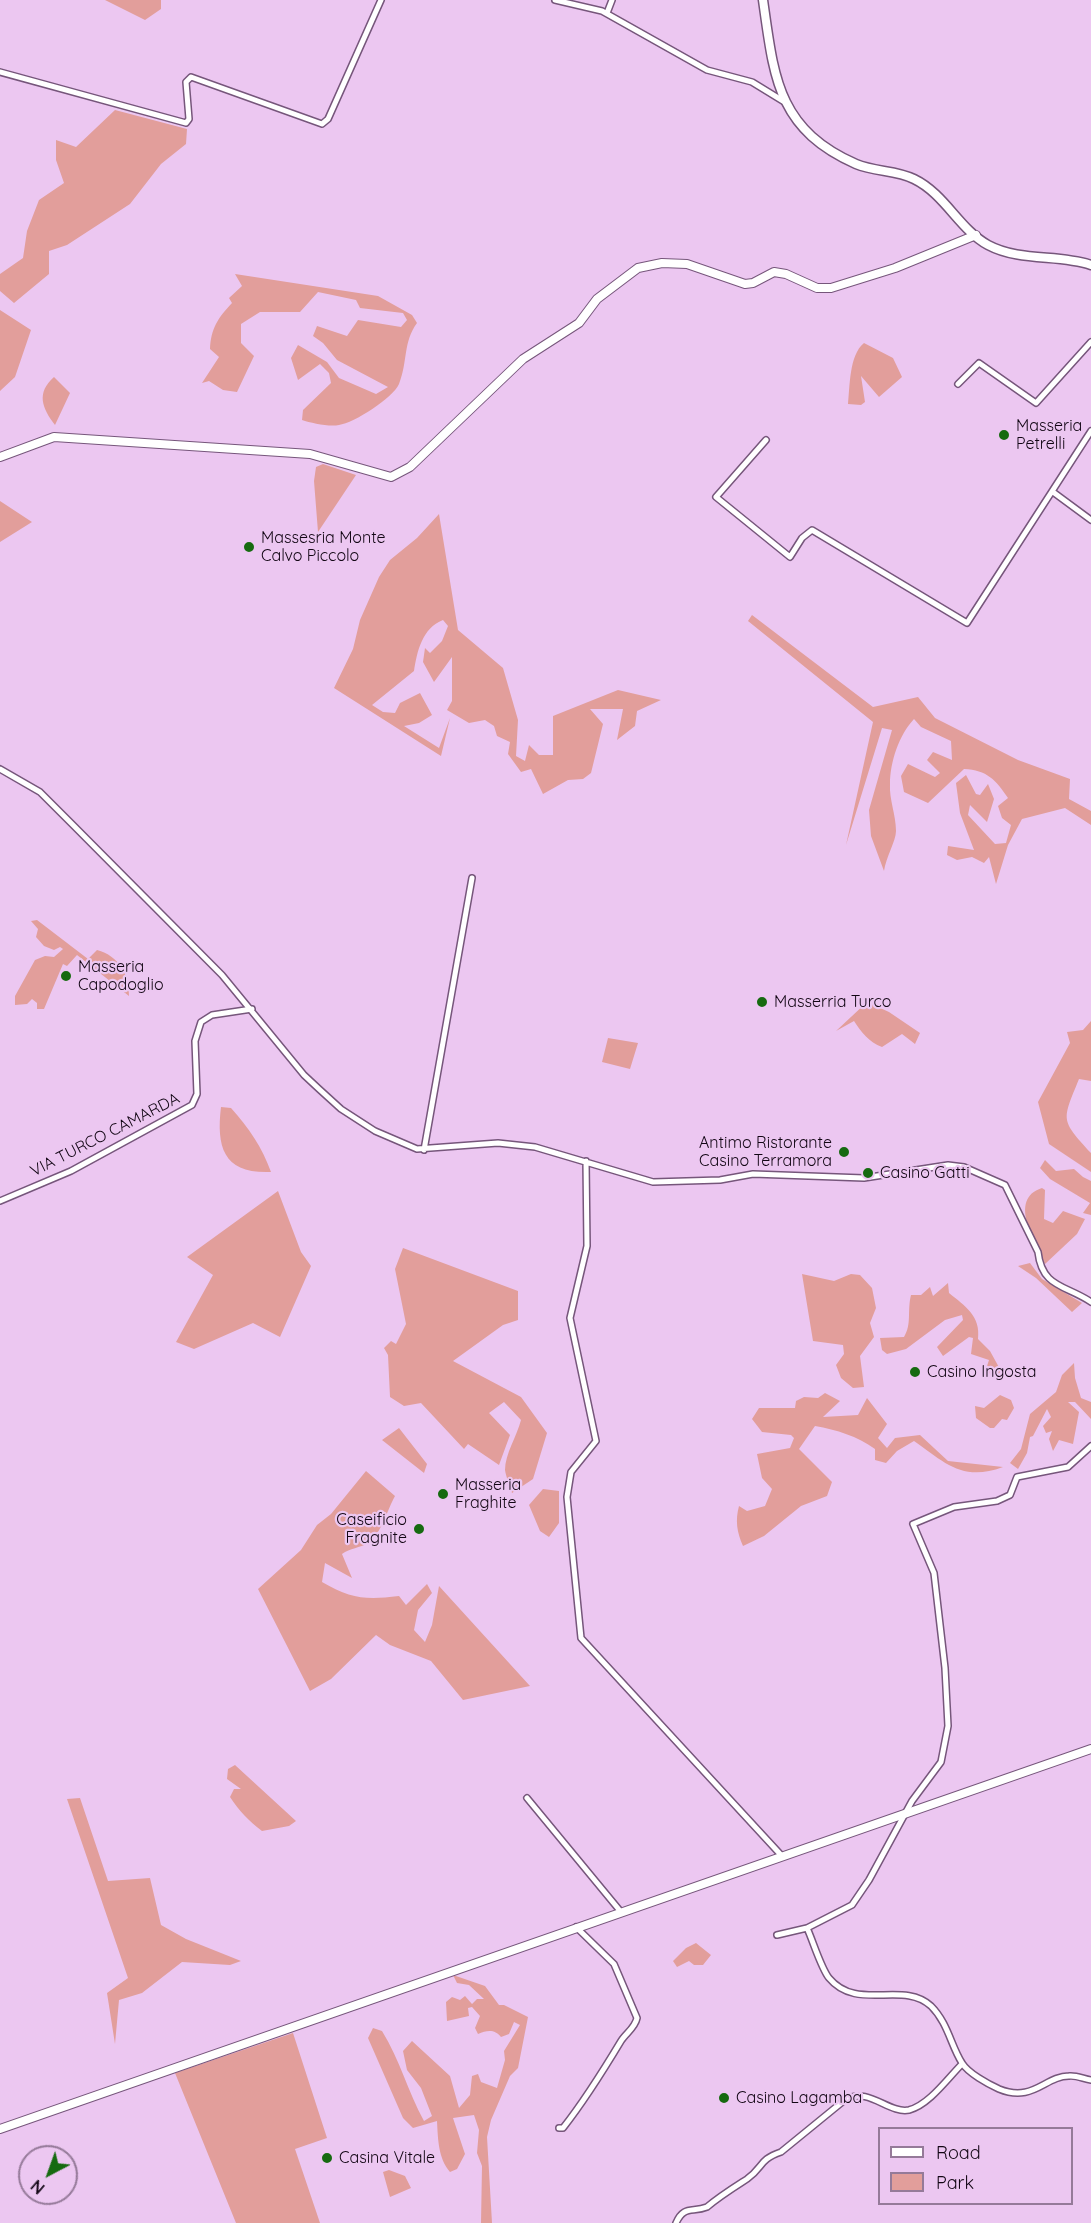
<!DOCTYPE html>
<style>
body{margin:0}
#map{position:relative;width:1091px;height:2223px;overflow:hidden;background:#ecc7f1;font-family:Quicksand,sans-serif}
canvas{display:block}
.legend{position:absolute;left:878px;top:2127px;width:195px;height:78px;box-sizing:border-box;background:#ecc7f1;border:2px solid #957a99;margin:0;padding:8px 10px;list-style:none;font-size:18px;color:#120614}
.legend li{display:flex;align-items:center;gap:12px;height:30px}
.legend b{width:30px;border:2px solid #957a99}
.north{position:absolute;left:18px;top:2145px;width:60px;height:60px;box-sizing:border-box;background:#ecc7f1;border:2px solid #957a99;border-radius:50%;rotate:221deg;font-size:16px;font-weight:700;line-height:24px;text-align:center;color:#120614}
.north::after{content:'';display:block;margin:auto;width:21px;height:27px;background:#166a10;clip-path:polygon(50% 0,100% 100%,50% 72%,0 100%)}
</style>
<div id="map">
<canvas width="1091" height="2223"></canvas>
<ul class="legend">
<li><b style="height:8px;background:#fff"></b>Road</li>
<li><b style="height:16px;background:#e29e9b"></b>Park</li>
</ul>
<div class="north">N</div>
</div>
<script>
const context = document.querySelector('canvas').getContext('2d');
context.lineJoin = 'round';
function fillPath(path, color) {
  context.fillStyle = color;
  context.fill(path, 'evenodd');
}
function trace(path, color, width, dash) {
  context.strokeStyle = color;
  context.lineWidth = width;
  context.lineCap = dash ? 'butt' : 'round';
  context.setLineDash(dash || []);
  context.stroke(path);
}
function write(font, color, halo, rows, align = 'center') {
  context.font = font + ' Quicksand,sans-serif';
  context.lineWidth = 4.5;
  context.setLineDash([]);
  context.textBaseline = 'middle';
  context.strokeStyle = halo;
  context.fillStyle = color;
  for (const [text, x, y, turn = 0] of rows) {
    context.save();
    context.translate(x, y);
    context.rotate((+turn || 0) * Math.PI / 180);
    context.textAlign = isNaN(turn) ? turn : align;
    if (halo) context.strokeText(text, 0, 0);
    context.fillText(text, 0, 0);
    context.restore();
  }
}
const green = new Path2D(`
 M105,0h56v9l-16,11z
 M115,110l72,19 -1,15 -25,20 -31,40 -63,41 -18,6v23l-35,29 -14,-12v-17l23,-16 4,-27 12,-31 25,-17 -8,-23v-20l20,7z
 M235,274l143,22 34,19 5,8c-14,19 -9,38 -18,61 -6,14 -45,39 -60,41 -10,2 -28,-2 -37,-5l1,-10 28,-27 -2,-10 -9,-9 -22,16 -7,-22 7,-13 29,17 12,16 37,16 12,-7 -51,-27 -14,-17 -10,-7 4,-10 30,10 11,-16 43,7 6,-7 -4,-7 -43,-5 -4,-8 -38,-8 -18,20h-40l-19,12v19l13,13 -17,36 -14,-2 -14,-9 -7,2 17,-26 -9,-8c1,-21 8,-31 22,-46l-3,-5 13,-12z
 M0,310l31,20 -16,47 -15,14z
 M864,343l29,15 9,19 -23,20 -18,-21 4,26 -4,3 -13,-1c2,-17 1,-49 16,-61z
 M54,377l16,16 -15,32c-13,-17 -19,-32 -1,-48z
 M323,464l33,11 -38,57 -4,-51 2,-14z
 M0,501l32,21 -32,20z
 M439,514l19,116 45,38 15,52 -2,36 9,5 4,-16 10,10h14v-39l65,-26 43,10 -24,11 -2,15 -18,14 6,-31h-33l13,15 -12,49 -8,6 -15,1 -25,14 -12,-25 -10,3 -13,-18 2,-12 -13,-6 -3,-10 -9,-6 -16,3 -22,-13 5,-9v-44l-18,25 -11,-20 2,-14 5,5 12,-12 6,-15 -5,-6c-21,8 -26,32 -29,51l-42,34 11,7 12,1 5,-10 20,-10 12,22 -13,8 -15,3 35,22 11,-30 -9,38 -107,-68 19,-39 7,-29 19,-43 11,-17 27,-22z
 M752,615l121,92 45,-10 17,21 83,42 52,19 -1,20 22,12v14l-26,-17 -43,11 -14,26 -12,39 -7,-27 -5,6 -12,-6 -15,3 -10,-5 1,-9 26,4 -14,-37 -4,-30 10,-8 10,19 4,1 8,-11 6,15 -7,23 -17,-17 -2,10 27,29 11,-1 5,-18 -9,-7 -4,-12 10,-8c-12,-18 -21,-28 -44,-29l-36,34 -24,-11 -3,-16 7,-12 27,13 5,-4 -13,-13 6,-8 19,8 -1,-19 -30,-14 -7,-8c-15,16 -24,43 -24,65 -1,15 6,31 6,47 0,10 -10,26 -12,40l-13,-35 -2,-26 23,-80 -10,-2 -36,117 27,-123 -125,-101z
 M37,920l51,39 9,-9c22,6 32,24 32,46l-52,-41 -10,11 -4,-2 -19,45h-7v-6l-5,-4 -5,5 -12,1v-9l20,-36 10,-4 9,1 9,-8 -3,-2 -6,3 -10,-4 -8,-9 2,-8 -7,-8z
 M867,1002l22,10 31,21 -5,11 -13,-10 -20,13c-13,-5 -21,-15 -28,-26l-18,10z
 M1091,1021v60l-12,-2c-17,42 -19,40 12,74v19l-42,-28 -11,-42 32,-59 -3,-11 16,-2z
 M608,1038l30,5 -8,26 -28,-7z
 M221,1107l10,1c18,20 31,39 40,64 -47,2 -55,-24 -50,-65z
 M1045,1160l11,11 18,-2 9,8 8,4v34l-8,-2 7,-10 -40,-24 -10,-11z
 M1042,1188l3,2 -1,29 9,4 10,-12 22,8 -8,15 -32,30c-9,-20 -38,-65 -3,-76z
 M278,1191l23,61 10,14 -31,71 -27,-14 -59,26 -18,-7 37,-67 -26,-18z
 M403,1248l115,43v29l-15,5 -50,36 68,36 26,36 -14,46 -21,14c-2,-7 -6,-16 -7,-23 0,-16 12,-34 16,-50l-17,-18 -15,11 21,22 -11,30 -31,-21 -4,5 -43,-46 -17,3 -14,-9 -2,-42 -4,-7 7,-7 5,3 10,-20 -11,-55z
 M1030,1263l12,16 40,24 -10,9 -36,-34 -18,-12z
 M802,1274l32,7 17,-7 9,1 12,13 4,20 -6,15 4,14 -14,19 4,31 -11,1 -12,-10 -5,-13 8,-11 -1,-9 -30,-4z
 M948,1283l1,10c16,13 32,23 29,46l12,12 11,20 -7,8 -8,-10 3,-9 -18,-6 2,-16 -4,-1 -26,19 -6,-9 26,-27 -1,-5 -17,5 -39,29 -19,5 -5,-4 -2,-12 24,-1c8,-13 3,-26 7,-42h10l9,-8 3,9z
 M1074,1363l1,15 6,20 10,4v17l-16,-17h-7l11,10 -6,32 -14,-4 -6,11 -4,-12 3,-8 -6,2 -3,-7 8,-9 -4,-8 -14,27 -3,1 -3,16 -9,16 -8,-6 11,-14 9,-35 26,-22 6,-17z
 M825,1393l15,8 -17,16 35,-2 9,-17 20,26 -9,14 9,10 8,-10 25,-3 28,26 55,6c-40,15 -58,-4 -89,-26l-17,10 -11,12 -11,-3v-11c-18,-13 -38,-19 -60,-23l-16,23 33,33 -5,14 -26,10 -37,30 -21,10c-6,-14 -8,-25 -4,-40l8,5 18,-5 7,-17 -10,-11 -5,-24 33,-6 4,-10 -3,-3 -29,-3 -10,-13 7,-11h36l1,-7 8,-4 14,1z
 M1000,1395l11,5 3,8 -7,12 -5,-1 -8,9h-4l-14,-10 -1,-12 9,2z
 M399,1428l28,36 -3,9 -42,-33z
 M366,1471l29,25c-7,12 -14,39 -27,47 -8,5 -18,5 -26,11l10,24 -27,-15 -3,19c29,17 44,18 77,14l7,9 21,-21 5,9 -14,17 -4,20 11,12 7,-17 7,-39 91,100 -67,14 -32,-39 -41,-16 -14,-10 -45,44 -21,12 -52,-102 43,-39 16,-25 14,-11z
 M543,1489l16,2v32l-10,14 -9,-6 -11,-26z
 M235,1765l61,56 -7,5 -27,5c-13,-10 -23,-20 -32,-34l4,-8h7l-14,-10 1,-10z
 M80,1798l28,83 42,-3 11,47 25,14 55,22 -11,4 -48,-3 -40,31 -23,7 -4,44 -8,-51 21,-15 -61,-179z
 M696,1943l15,12 -8,10h-9l-5,-4 -12,6 -4,-6 13,-13z
 M453,1975l32,11 14,19h5l24,12 -10,51 -8,8 -19,44 -4,17 5,86h-11l1,-57 -5,-13 2,-23 -5,-15 -21,3 12,36 -8,15 -7,3c-12,-14 -12,-33 -13,-51l-24,7 -10,-10 -35,-80 5,-10 9,3c18,29 26,61 42,90l8,-5 -11,-28 -14,-18 -4,-19 9,-10 38,35 9,32 11,-13 2,-19 6,-2 3,8 16,6 8,-28 -1,-9 16,-26 -6,-3 -5,12 -8,3c-6,-8 -14,-7 -23,-3l-3,-6 5,-12 -8,-9 -4,1 1,8 -22,5 -1,-19 6,-5 8,3 5,-4 7,8 5,-5h7l-15,-14 -12,-2z
 M293,2033l34,105 -32,11 25,74h-84l-61,-150z
 M389,2170l16,6 6,12 -21,9 -7,-25z`);
const street = new Path2D(`
 M555,0l47,11 105,59 45,12 31,19
 M607,13l5,-13
 M0,72l186,51 3,-4 -3,-37 5,-5 131,47 6,-5 53,-119
 M958,384l21,-21 57,40 55,-61
 M766,440l-50,57 74,60 12,-19 10,-8 155,93 124,-192
 M1053,492l38,28
 M0,769l40,23 34,34 148,149 82,100 15,14 22,20 34,22 42,18 81,-6 37,4 118,35 67,-2 33,-6 111,4 84,-13 16,2 41,18 33,67c4,36 28,33 53,50
 M424,1150l48,-272
 M586,1161l1,85 -17,72 26,123 -25,31 -4,25 14,141 200,217
 M0,1201l71,-30 121,-66 5,-11 -2,-53 6,-19 11,-7 40,-6
 M527,1798l94,114
 M807,1928c6,13 14,40 22,50 28,34 74,2 102,28 17,17 20,40 31,57 6,10 26,21 37,26 34,14 46,-13 70,-13 7,-1 15,3 22,4
 M777,1935l30,-7 45,-23 17,-25 43,-79 29,-39 7,-36 -3,-58 -11,-95 -21,-49 41,-17 43,-6 13,-6 7,-18 51,-10 23,-21
 M559,2128h4c22,-28 40,-57 58,-87 5,-8 14,-13 16,-23l-23,-54 -38,-37
 M676,2223c8,-18 16,-10 31,-16 13,-11 26,-19 40,-28 17,-12 11,-19 34,-27l65,-53c23,-12 43,15 63,11 20,-5 39,-32 53,-46`);
const secondary = new Path2D(`
 M0,457l54,-20 256,17 81,23 19,-10 113,-108 56,-36 18,-24 41,-31 24,-5 25,1 58,20 8,-1 21,-11 12,2 31,14h14l64,-20 81,-33
 M0,2129l1091,-380`);
const primary = new Path2D(`
 M763,0c11,77 14,129 93,164 19,8 40,6 58,15 31,15 45,50 74,66 32,17 71,9 103,20`);
const markers = [
 [1004,435,6,"#166a10"],
 [249,547,6,"#166a10"],
 [66,976,6,"#166a10"],
 [762,1002,6,"#166a10"],
 [844,1152,6,"#166a10"],
 [868,1173,6,"#166a10"],
 [915,1372,6,"#166a10"],
 [443,1494,6,"#166a10"],
 [419,1529,6,"#166a10"],
 [724,2098,6,"#166a10"],
 [327,2158,6,"#166a10"]
];
const poiNames = [
 ["Masseria",1016,426],
 ["Petrelli",1016,444],
 ["Massesria Monte",261,538],
 ["Calvo Piccolo",261,556],
 ["Masseria",78,967],
 ["Capodoglio",78,985],
 ["Masserria Turco",774,1002],
 ["Antimo Ristorante",832,1143,"right"],
 ["Casino Terramora",832,1161,"right"],
 ["Casino Gatti",880,1173],
 ["Casino Ingosta",927,1372],
 ["Masseria",455,1485],
 ["Fraghite",455,1503],
 ["Caseificio",407,1520,"right"],
 ["Fragnite",407,1538,"right"],
 ["Casino Lagamba",736,2098],
 ["Casina Vitale",339,2158]
];
const streetNames = [
 ["VIA TURCO CAMARDA",105,1135,-27]
];
fillPath(green, '#e29e9b');
trace(street, '#76567b', 8);
trace(secondary, '#76567b', 10);
trace(primary, '#76567b', 11);
trace(street, '#fff', 5);
trace(secondary, '#fff', 8);
trace(primary, '#fff', 8);
for (const [x, y, r, color] of markers) {
  const dot = new Path2D();
  dot.arc(x, y, r, 0, 2 * Math.PI);
  context.fillStyle = color;
  context.fill(dot);
  trace(dot, '#ecc7f1', 2);
}
write('16px', '#120614', '#ecc7f1', poiNames, 'left');
write('16px', '#120614', '#ecc7f1', streetNames);
</script>
